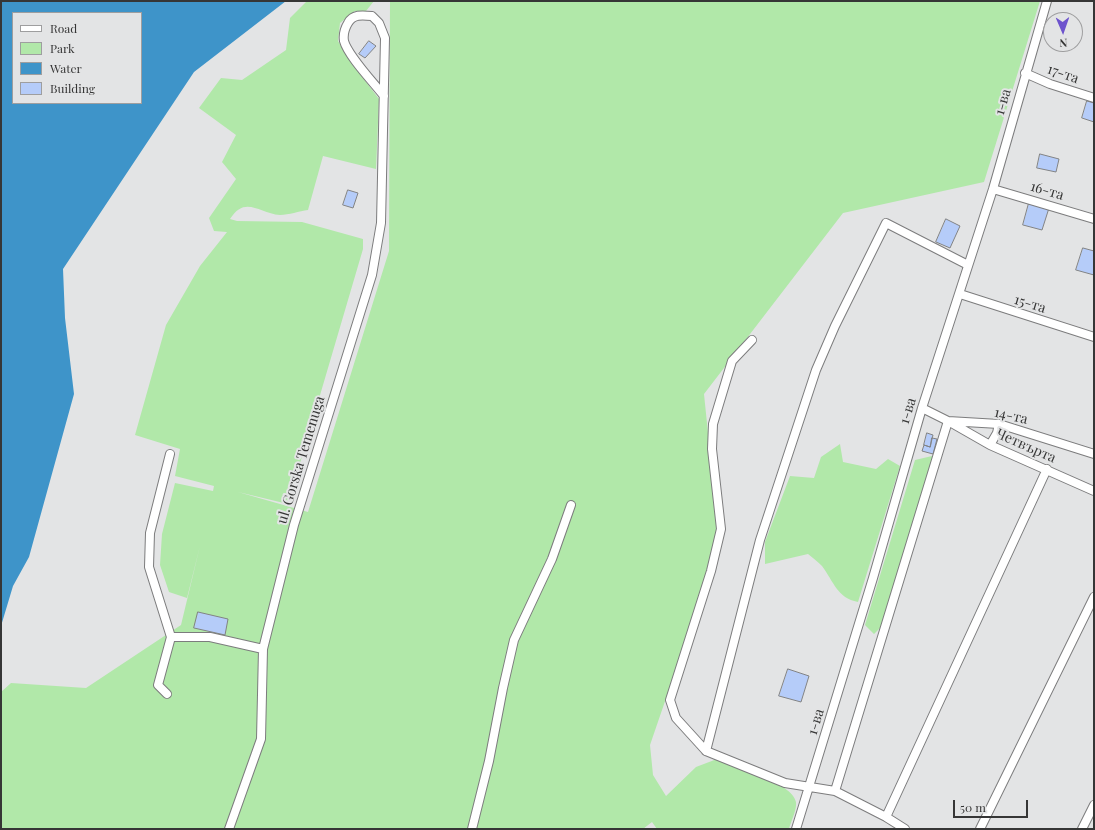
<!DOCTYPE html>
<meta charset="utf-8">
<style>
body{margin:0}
#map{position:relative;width:1095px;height:830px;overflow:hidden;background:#e3e4e5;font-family:"Playfair Display",serif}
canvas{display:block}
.frame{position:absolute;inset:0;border:2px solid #363636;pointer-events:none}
.legend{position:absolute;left:12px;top:12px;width:130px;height:92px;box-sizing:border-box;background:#e3e4e5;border:1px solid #9e9e9f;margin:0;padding:5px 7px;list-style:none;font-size:12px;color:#363636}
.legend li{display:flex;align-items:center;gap:8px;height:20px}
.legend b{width:20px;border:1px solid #9e9e9f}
.north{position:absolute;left:1043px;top:12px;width:40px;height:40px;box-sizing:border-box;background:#e3e4e5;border:1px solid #9e9e9f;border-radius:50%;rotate:178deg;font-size:11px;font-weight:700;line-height:16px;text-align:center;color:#363636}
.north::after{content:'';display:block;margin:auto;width:14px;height:18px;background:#6d53cd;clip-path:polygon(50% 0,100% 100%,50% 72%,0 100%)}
.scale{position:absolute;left:953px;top:800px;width:75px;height:18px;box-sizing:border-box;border:2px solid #363636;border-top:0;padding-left:5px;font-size:12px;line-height:14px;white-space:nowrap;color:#363636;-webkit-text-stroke:3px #e3e4e5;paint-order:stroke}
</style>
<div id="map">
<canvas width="1095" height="830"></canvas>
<div class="frame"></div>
<ul class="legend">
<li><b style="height:5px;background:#fff"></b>Road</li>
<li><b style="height:11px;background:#b1e8a9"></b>Park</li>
<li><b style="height:11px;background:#3e94c9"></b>Water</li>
<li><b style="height:11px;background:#b5ccf9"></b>Building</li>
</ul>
<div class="north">N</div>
<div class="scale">50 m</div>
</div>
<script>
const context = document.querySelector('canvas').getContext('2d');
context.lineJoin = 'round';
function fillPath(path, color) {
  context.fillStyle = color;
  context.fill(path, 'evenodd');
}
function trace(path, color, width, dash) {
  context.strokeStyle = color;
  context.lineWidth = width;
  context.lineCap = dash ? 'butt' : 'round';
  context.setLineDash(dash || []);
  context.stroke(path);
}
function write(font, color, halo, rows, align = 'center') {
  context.font = font + ' "Playfair Display",serif';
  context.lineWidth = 4;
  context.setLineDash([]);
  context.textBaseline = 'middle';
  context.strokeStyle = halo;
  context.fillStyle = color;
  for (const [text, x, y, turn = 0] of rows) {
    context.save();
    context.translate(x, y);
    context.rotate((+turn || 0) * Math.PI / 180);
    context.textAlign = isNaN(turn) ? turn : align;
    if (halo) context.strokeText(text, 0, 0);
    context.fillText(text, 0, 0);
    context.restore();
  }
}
const green = new Path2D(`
 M307,1h67l-8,10h-11l-15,12 -2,18 19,29 22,29 -3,70 -53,-13 -15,54c-9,1 -19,5 -28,5 -21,-2 -35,-20 -50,4l7,2 65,1 61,17v10l-75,255 -50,-12 70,20 81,-261 1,-250h650l-56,181 -141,31 -139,181 14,137 -22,80 -46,134 3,30 13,21 30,-29 21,-8c18,7 76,24 79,43 1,8 -5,19 -7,27h-132l-5,-7 -9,7h-642v-137l10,-9 75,5 95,-63 19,-79 -13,52 -18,-6 -9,-27 2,-31 13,-51 38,8 1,-5 -39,-10 5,-27 -45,-14 31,-110 34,-59 27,-34 -13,-1 -5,-13 27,-39 -14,-17 14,-27 -37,-27 22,-30 21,2 44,-30 4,-32z
 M840,444l3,18 33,7 12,-10 12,7 -42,136c-21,-4 -24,-20 -36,-36 -4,-4 -9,-8 -14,-12l-43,10v-22l25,-66 24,2 7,-21z
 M932,456l4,6 -56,166 -6,6 -9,-9 50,-165z`);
const water = new Path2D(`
 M1,1h285l-92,71 -131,197 2,49 9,76 -45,163 -16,29 -12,40zM13,13h128v90h-128z`);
const building = new Path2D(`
 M369,41l7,5 -11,12 -6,-4z
 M1087,101l7,2v19l-12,-4z
 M1040,154l19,5 -3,13 -19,-4z
 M348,190l10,3 -5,15 -10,-3z
 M1029,203l20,5 -7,22 -19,-5z
 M946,219l14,7 -10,22 -14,-6z
 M1083,248l11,3v24l-18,-5z
 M927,433l6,2 -3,12 -6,-2z
 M932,438l5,1 -4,15 -11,-3 2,-6 6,2z
 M198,612l30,7 -3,16 -31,-7z
 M788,669l21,7 -8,26 -22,-6z`);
const street = new Path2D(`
 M1025,73l25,11 44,14
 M993,189l101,30
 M960,294l134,43
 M922,408l26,13 51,3 95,30
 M990,445l7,-12 2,-9
 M171,637h39l53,12
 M167,694l-9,-9 13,-48 -22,-70 1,-34 20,-79
 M706,751l-30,-33 -6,-18 41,-129 10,-42 -9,-80 1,-25 19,-63 20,-21
 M835,791l113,-370 42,24 104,46
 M886,817l161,-348
 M229,829l32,-90 2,-90 31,-124 78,-250 9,-52 4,-185 -6,-15 -7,-7c-10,-1 -19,-2 -24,7 -3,5 -5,12 -4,18 4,15 30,42 40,55
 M472,829l17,-68 14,-73 11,-48 38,-81 19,-54
 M796,829l77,-251 49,-170 71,-219 54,-188
 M905,829l-19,-12 -51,-26 -50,-8 -79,-32 54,-211 56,-170 19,-44 51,-103 82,42
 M980,829l114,-232
 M1082,829l12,-24`);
const streetNames = [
 ["17-та",1063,74,19],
 ["1-ва",1003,102,-74],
 ["16-та",1047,191,17],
 ["15-та",1030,304,17],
 ["1-ва",908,411,-73],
 ["14-та",1011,416,13],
 ["Четвърта",1026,446,24],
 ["ul. Gorska Temenuga",301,460,-73],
 ["1-ва",816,722,-73]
];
fillPath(green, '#b1e8a9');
fillPath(water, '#3e94c9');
fillPath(building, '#b5ccf9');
trace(building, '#828384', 1);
trace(street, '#7c7c7d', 10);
trace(street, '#fff', 8);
write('14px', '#363636', '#e3e4e5', streetNames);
</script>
